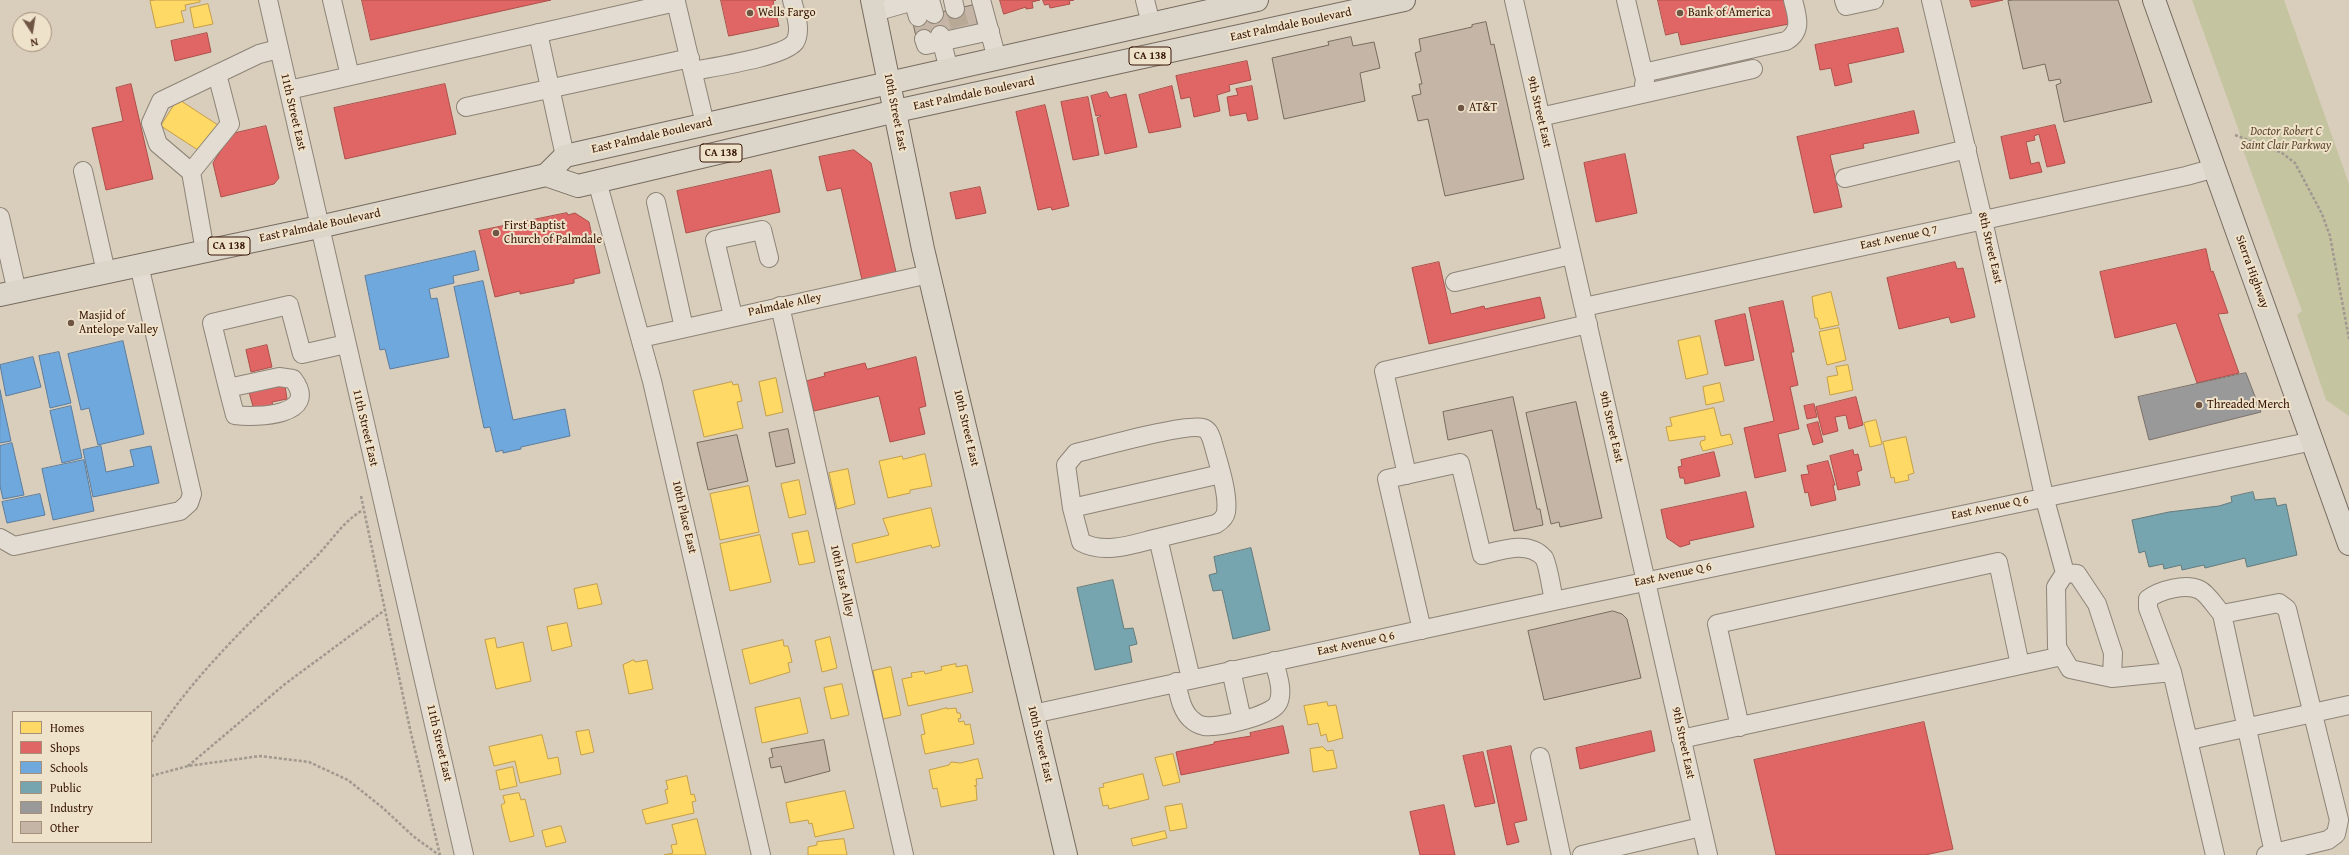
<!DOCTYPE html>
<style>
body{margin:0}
#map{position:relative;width:2349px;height:855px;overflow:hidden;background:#d9cebb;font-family:"Gentium Book Plus",serif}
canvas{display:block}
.legend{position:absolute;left:12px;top:711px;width:140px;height:132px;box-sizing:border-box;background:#efe2ca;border:1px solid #a5907b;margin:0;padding:5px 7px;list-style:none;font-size:12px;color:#361504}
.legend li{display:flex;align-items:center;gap:8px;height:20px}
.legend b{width:20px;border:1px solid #a5907b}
.north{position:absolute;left:12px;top:12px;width:40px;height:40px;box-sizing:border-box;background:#efe2ca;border:1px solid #a5907b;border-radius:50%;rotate:168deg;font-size:11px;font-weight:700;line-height:16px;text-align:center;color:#361504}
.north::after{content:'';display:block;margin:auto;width:14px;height:18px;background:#6f5644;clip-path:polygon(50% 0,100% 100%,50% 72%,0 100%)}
</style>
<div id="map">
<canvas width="2349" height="855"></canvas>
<ul class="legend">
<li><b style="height:11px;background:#ffd966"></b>Homes</li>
<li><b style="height:11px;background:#e06666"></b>Shops</li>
<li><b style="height:11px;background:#6fa8dc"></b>Schools</li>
<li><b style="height:11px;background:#76a5af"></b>Public</li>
<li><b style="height:11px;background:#999"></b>Industry</li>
<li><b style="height:11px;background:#c5b5a6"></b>Other</li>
</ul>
<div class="north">N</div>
</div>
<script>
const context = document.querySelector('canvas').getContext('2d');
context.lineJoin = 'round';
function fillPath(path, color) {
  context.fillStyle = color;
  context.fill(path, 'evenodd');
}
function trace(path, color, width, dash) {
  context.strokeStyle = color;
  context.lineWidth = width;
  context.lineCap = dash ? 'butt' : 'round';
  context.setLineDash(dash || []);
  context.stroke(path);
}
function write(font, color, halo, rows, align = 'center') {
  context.font = font + ' "Gentium Book Plus",serif';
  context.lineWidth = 4;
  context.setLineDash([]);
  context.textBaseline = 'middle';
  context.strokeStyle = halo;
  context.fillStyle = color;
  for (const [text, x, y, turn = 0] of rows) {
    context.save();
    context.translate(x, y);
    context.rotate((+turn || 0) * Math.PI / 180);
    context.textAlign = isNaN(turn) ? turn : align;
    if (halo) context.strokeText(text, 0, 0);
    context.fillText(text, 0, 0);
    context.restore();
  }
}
const green = new Path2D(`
 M2192,0h92l65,184v232l-23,-16 -29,-85 5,-4 -60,-164 -3,-16z`);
const homes = new Path2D(`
 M156,0h44v2l-15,3 1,5 -5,1 3,11 -28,6 -6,-27z
 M208,4l5,20 -19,4 -4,-20z
 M178,99l40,26 -17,27 -40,-26z
 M1831,292l8,33 -19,4 -3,-11h-2l-3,-21z
 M1839,328l7,32 -19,5 -8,-33z
 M1700,336l8,38 -22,5 -8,-38z
 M1848,365l5,25 -23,5 -3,-18 11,-2 -2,-8z
 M776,378l7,34 -17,4 -7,-34z
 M732,382l1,3 5,-1 4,17 -5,1 6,26 -39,9 -11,-46z
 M1720,383l4,18 -18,4 -3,-18z
 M1714,408l7,28 9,-2 3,10 -30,7 -3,-7 1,-3 4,-1v-4l-36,5 -3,-14 6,-1 -2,-8z
 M1876,420l6,24 -12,3 -6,-24z
 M1906,437l8,36 -6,2 1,5 -14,3 -1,-6 -3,1 -8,-36z
 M925,454l7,32 -22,4v3l-22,5 -9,-37 23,-5 1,3z
 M848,469l7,35 -18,5 -8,-36z
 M799,480l7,34 -17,4 -8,-34z
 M749,486l10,46 -39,8 -10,-46z
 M931,508l9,38 -8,2 -1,-3 -75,18 -4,-19 37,-9 -6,-16z
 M808,531l7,31 -16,3 -7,-31z
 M760,535l11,47 -41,9 -10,-47z
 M597,584l5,20 -24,5 -4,-20z
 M567,623l5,23 -20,5 -5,-24z
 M830,637l7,31 -15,4 -7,-31z
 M495,638l2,10 26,-6 8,39 -35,8 -11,-49z
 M783,640l1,6h4l4,16 -4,1 2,9 -40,12 -8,-34z
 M634,660l1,2 12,-2 6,29 -24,5 -6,-29z
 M956,664v3l11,-2 6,27 -65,14 -6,-27 10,-2 -1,-4 13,-2 1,3 17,-4 -1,-3z
 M891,667l10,48 -18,4 -10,-48z
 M842,684l7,31 -18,4 -7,-31z
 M800,698l8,35 -46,10 -7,-35z
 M1327,702l1,4 8,-1 7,33 -15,4 -2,-8 -5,2 -3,-13 -10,2 -4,-19z
 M947,708v1l9,-1 1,5h3l1,5 -3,1 1,3 5,-1 1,4 5,-1 4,20 -49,10 -4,-19 4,-1 -4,-19z
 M589,730l5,22 -13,3 -5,-23z
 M542,735l6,24 10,-2 3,17 -41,9 -5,-22 -21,5 -5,-19z
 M1323,747l4,4 6,-1 4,18 -24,4 -3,-23z
 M1173,754l7,28 -17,4 -8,-28z
 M978,759l5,19 -7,1 1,6 -3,1h2l1,14 -36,7 -4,-19 -4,1 -4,-19 20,-5 2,-3 9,1z
 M513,767l4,19 -17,4 -4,-19z
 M1143,774l6,25 -40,10 -1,-4 -5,1 -4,-18 5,-1 -1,-3z
 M687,776l4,19 3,-1 2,7 -4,1 2,11 -48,11 -4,-14 26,-7 -3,-13 3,-1 -2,-8z
 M845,791l9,37 -39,9 -3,-14 -3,1 -1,-4 -18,3 -4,-20z
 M519,793l2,7 4,-1 9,37 -24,6 -9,-37 4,-2 -2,-7z
 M1182,804l5,24 -17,3 -5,-24z
 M697,819l9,36h-42l9,-2 -2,-8 6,-1 -5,-19z
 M561,826l5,16 -20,5 -4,-16z
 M1165,831l2,7 -34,8 -2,-7z
 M844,839l3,16h-39v-8l9,-2v-3z`);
const shops = new Path2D(`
 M362,0h189l-180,40z
 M721,0h55l-3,1 6,25 -50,10z
 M1000,0h40l-8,2 1,6 -7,1v-2l-22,7z
 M1043,0h31l-5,1 1,3 -20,4 -1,-4 -4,1z
 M1658,0h126l5,24 -108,21 -3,-13 -12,3z
 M1970,0h33l-31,7z
 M1898,28l6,24 -56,12 4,18 -17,4 -4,-18 -11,2 -5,-25z
 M207,33l4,19 -36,9 -4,-20z
 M1247,61l4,19 -22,5 1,6 -13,4 3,16 -26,6 -4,-20 -9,2 -5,-23z
 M131,84l22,95 -47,11 -14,-62 31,-7 -7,-33z
 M445,84l11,50 -111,25 -11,-51z
 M1172,86l9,41 -32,6 -10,-38z
 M1252,86l6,33 -10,2 -2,-8 -16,3 -3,-19 11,-2 -2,-6z
 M1107,92l3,6 16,-4 11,53 -32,7 -8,-36 4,-2 -1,-1 -4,1 -5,-20z
 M1088,97l11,58 -26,5 -12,-58z
 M1045,105l24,101 -17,4 -1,-3 -13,3 -22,-98z
 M1914,111l5,22 -56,11 1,4 -34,7 12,52 -28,6 -17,-76z
 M2055,125l10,38 -18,4 -8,-33 -5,2 1,4 -9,2 5,22 8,-2 3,10 -32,7 -9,-42z
 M266,126l13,52 -5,6 -53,13 -8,-34 18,-29z
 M854,150l17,13 25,109 -34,8 -21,-92 -14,3 -8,-34z
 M1625,154l12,59 -41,9 -12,-59z
 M771,170l9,42 -94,21 -9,-42z
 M980,187l6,26 -30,6 -6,-26z
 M567,213l1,2 7,-2 14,9 11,51 -26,6v4l-54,11v-3l-25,6 -16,-66z
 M2206,249l5,23 2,-1 15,42 -10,1 21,59 -42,10 -21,-60 -61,15 -15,-66z
 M1439,262l12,52 33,-8 1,3 55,-12 5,21 -116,26 -17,-76z
 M1955,262l2,7 6,-1 12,49 -24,6 -2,-6 -50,12 -12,-51z
 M1783,301l11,51h-3l7,33 -8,2 9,42 -21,5 8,37 -31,7 -11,-50 30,-7 -25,-113z
 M1745,314l9,46 -29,6 -10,-45z
 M267,345l5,22 -21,5 -5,-22z
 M916,357l10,49 -7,2 6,26 -35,8 -11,-46 -65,15 -8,-30 19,-5 -1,-3 41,-10 2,6z
 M285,386l2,13 -15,3 1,4 -19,4 -5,-18z
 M1856,397l7,28 -14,4 -3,-14 -11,2 3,14 -15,4 -7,-28z
 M1814,404l3,13 -10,2 -3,-13z
 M1818,422l5,20 -10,3 -6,-20z
 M1853,450l1,5 4,-1 4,16 -5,2 3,13 -22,5 -8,-34z
 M1714,452l6,24 -35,8 -1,-6h-4l-2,-11 4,-1 -1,-6z
 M1828,461l7,24h-2l3,15 -25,6 -3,-14 -3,1 -4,-18 8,-1 -2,-8z
 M1746,492l8,35 -65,14 1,3 -10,3 -13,-9 -6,-28z
 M1924,722l29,127 -28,6h-149l-22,-95z
 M1283,726l6,27 -108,22 -5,-23 38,-8v-2l37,-6 -1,-3z
 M1651,731l4,20 -75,18 -4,-21z
 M1511,746l16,74 -13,3 5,19 -12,3 -20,-94z
 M1483,752l12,51 -20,4 -12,-51z
 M1444,805l11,50h-35l-10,-43z`);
const schools = new Path2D(`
 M475,251l4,19 -26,6 1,7 -25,6 2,10 6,-1 12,59 -59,12 -5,-20 -5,1 -15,-74z
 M483,281l30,139 52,-11 5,27 -49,11v2l-18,4v-3l-7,2 -6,-25 -6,1 -30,-141z
 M123,341l21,93 -46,11 -9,-37 -8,2 -13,-56z
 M59,352l12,51 -21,5 -11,-52z
 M33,357l8,30 -35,9 -6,-31z
 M0,390l11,51 -11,2z
 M71,406l11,52 -20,5 -12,-52z
 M12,443l12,52 -21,4 -3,-13v-40z
 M101,446l5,26 28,-6 -4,-16 21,-4 8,37 -66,14 -10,-47z
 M84,460l10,51 -41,9 -11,-51z
 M40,494l5,21 -38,8 -5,-21z`);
const public = new Path2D(`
 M2253,492l2,8 20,-2 2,8 9,-2 11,51 -50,12 -2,-9 -40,10 -1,-3 -22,5 -1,-5 -17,4 -1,-5 -14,3 -4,-16 -6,2 -7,-33 37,-8 50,-6 13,-4 -1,-5z
 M1251,548l19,82 -37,9 -11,-49 -9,1 -4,-16 8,-2 -3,-16z
 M1113,580l11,49 9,-1 4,16 -8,2 3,16 -37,8 -18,-82z`);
const industry = new Path2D(`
 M2246,373l15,39 -112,28 -11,-43z`);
const building = new Path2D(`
 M2014,0h104l34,102 -88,20 -8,-37 5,-2 -1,-4 -11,2 -4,-17 -22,5 -15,-68z
 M974,5l4,22 -61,14 -5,-22z
 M1486,22l5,23 3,-1 30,135 -79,17 -17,-77 -10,2 -6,-25 9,-2 -2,-10h3l-7,-31 6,-2 -2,-12 53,-12v-2z
 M1351,37l2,9 21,-4 6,26 -20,5 5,28 -81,18 -12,-61 57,-13 -1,-3z
 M1513,397l24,112h3l3,16 -29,6 -22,-101 -44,10 -5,-28z
 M1576,402l26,116 -42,9 -1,-5 -8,2 -25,-111z
 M788,429l7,34 -19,4 -7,-34z
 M737,435l11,46 -40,9 -11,-47z
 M1613,611l9,3 5,5 14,59 -97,22 -16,-69z
 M824,740l6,31 -45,12 -4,-17 -10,2 -2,-10 4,-1 -2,-8z`);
const minorTunnel = new Path2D(`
 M955,9l6,22`);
const path = new Path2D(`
 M2235,135l47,18 13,10 27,51 8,22 19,103
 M361,496l49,233 30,126
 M151,742c43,-69 106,-126 163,-183 17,-17 29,-38 49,-49
 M188,766l97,-82 100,-74
 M151,776l37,-10 72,-10 49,6 39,18 35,28 30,28 26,19`);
const minor = new Path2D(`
 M268,0l196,855
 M332,0l18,76
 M913,0l5,17
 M930,0l4,14
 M953,0l2,9
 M981,0l16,59
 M1145,0l6,24
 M1514,0l194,855
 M1626,0l19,80 -1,5
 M1844,0l2,6 28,-6
 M1931,0l52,220 61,276 21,77
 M676,2l29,122
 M875,12l42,-12
 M538,33l27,123
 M940,35l9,35
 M924,39l2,6 64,-14
 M693,71c20,-4 91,-14 102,-29 7,-12 0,-30 -3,-42
 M1643,73l143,-32c17,-10 11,-25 7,-41
 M289,90l387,-88v-2
 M466,107l224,-49
 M1540,117l213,-48
 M83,171l23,101
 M191,172l39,-48 -13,-50
 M1845,178l122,-29
 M597,181l55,200 109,474
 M656,202l28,126
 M0,217l17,75
 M205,251l-14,-79 -33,-28 -7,-21 10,-22 98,-47 19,-5
 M1455,282l116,-27
 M780,306l124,549
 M1584,307l602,-131 29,-8
 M733,316l-18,-76 47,-10 7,28
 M641,338l288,-64
 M228,388l7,27c21,3 86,1 58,-36l-14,-2 -51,11 -16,-65 77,-18 13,49 44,-10
 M1407,475l-23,-104 204,-47
 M1072,508l149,-34
 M0,538l14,8 166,-35 9,-8 3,-9 -53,-229
 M1158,538c-25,6 -53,17 -77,4l-9,-34 -6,-43 10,-12 12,-3c20,-5 100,-27 115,-22 6,2 7,7 9,12 5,19 17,53 14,72 -1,6 -5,9 -10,12l-58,14 33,141
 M2222,614l57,-11 8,6 52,211 -3,14 -8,6 -62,15
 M1422,630l-35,-151 73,-16 22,92c19,-5 47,-15 62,3 4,6 8,34 10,43
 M1231,670l11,50
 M2112,678l1,-25 -16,-49 -20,-30 -12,-1 -9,14 1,60 13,22 42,9 60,-6
 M1176,682c3,12 5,28 15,37 3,3 8,6 13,7 14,2 68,-10 74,-23 6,-12 -1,-29 -4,-42
 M1033,714l521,-113 759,-160
 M1740,727l-23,-103 281,-62 22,103
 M1681,739l381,-83
 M2190,740l159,-35
 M1540,757l21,98
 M1582,855l119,-28
 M2215,855l-43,-183 -24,-64v-9c12,-9 38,-16 52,-9 8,4 16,18 22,24l52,239`);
const major = new Path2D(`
 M872,0l51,249 143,606
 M2154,0l195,544`);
const highway = new Path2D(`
 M546,175l19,-19 692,-156
 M0,295l319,-68 227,-52 32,11 318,-75 508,-111`);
const markers = [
 [750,13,4,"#6f5644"],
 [1680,13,4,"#6f5644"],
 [1461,108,4,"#6f5644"],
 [496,233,4,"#6f5644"],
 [71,323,4,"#6f5644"],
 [2199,405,4,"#6f5644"]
];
const shields = [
 [1150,56,42],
 [721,153,42],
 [229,246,42]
];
const shieldNames = [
 ["CA 138",1150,56],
 ["CA 138",721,153],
 ["CA 138",229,246]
];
const poiNames = [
 ["Wells Fargo",758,13],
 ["Bank of America",1688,13],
 ["AT&T",1469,108],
 ["First Baptist",504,226],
 ["Church of Palmdale",504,240],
 ["Masjid of",79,316],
 ["Antelope Valley",79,330],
 ["Threaded Merch",2207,405]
];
const streetNames = [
 ["East Palmdale Boulevard",1291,25,-12],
 ["East Palmdale Boulevard",974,94,-12],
 ["11th Street East",293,112,77],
 ["10th Street East",895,112,79],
 ["9th Street East",1539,112,77],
 ["East Palmdale Boulevard",652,136,-13],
 ["East Palmdale Boulevard",320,226,-12],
 ["East Avenue Q 7",1899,238,-12],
 ["8th Street East",1990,248,77],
 ["Sierra Highway",2252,272,70],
 ["Palmdale Alley",785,305,-12],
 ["9th Street East",1611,427,77],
 ["11th Street East",365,428,77],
 ["10th Street East",966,428,77],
 ["East Avenue Q 6",1990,508,-12],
 ["10th Place East",684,517,77],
 ["East Avenue Q 6",1673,575,-12],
 ["10th East Alley",842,581,77],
 ["East Avenue Q 6",1356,644,-12],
 ["11th Street East",439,743,77],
 ["9th Street East",1683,743,78],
 ["10th Street East",1040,744,77]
];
const parkNames = [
 ["Doctor Robert C",2286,132],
 ["Saint Clair Parkway",2286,146]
];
fillPath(green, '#c5c4a1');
fillPath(homes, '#ffd966');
trace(homes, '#c39e49', 1);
fillPath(shops, '#e06666');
trace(shops, '#ad4e49', 1);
fillPath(schools, '#6fa8dc');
trace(schools, '#5e7c9b', 1);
fillPath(public, '#76a5af');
trace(public, '#637a7c', 1);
fillPath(industry, '#999');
trace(industry, '#7b716c', 1);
fillPath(building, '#c5b5a6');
trace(building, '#776b5f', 1);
trace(minorTunnel, '#b8a996', 18, [18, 9]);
trace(minor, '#8e8477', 20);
trace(major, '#776b5f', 24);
trace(highway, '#776b5f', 24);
trace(path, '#a19990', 2.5, [3, 2]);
trace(minor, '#e2dcd2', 18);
trace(major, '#dcd6ca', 22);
trace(highway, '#dcd6ca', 22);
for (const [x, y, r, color] of markers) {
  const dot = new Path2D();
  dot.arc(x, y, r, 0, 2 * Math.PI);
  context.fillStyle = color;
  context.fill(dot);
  trace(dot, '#efe2ca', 1.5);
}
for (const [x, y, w] of shields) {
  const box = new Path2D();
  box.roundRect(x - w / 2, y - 9, w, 18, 3);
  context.fillStyle = '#efe2ca';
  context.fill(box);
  trace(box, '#361504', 1);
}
write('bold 11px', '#361504', null, shieldNames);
write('12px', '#361504', '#efe2ca', poiNames, 'left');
write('12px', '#361504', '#efe2ca', streetNames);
write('italic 12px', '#5c472c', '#efe2ca', parkNames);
</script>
